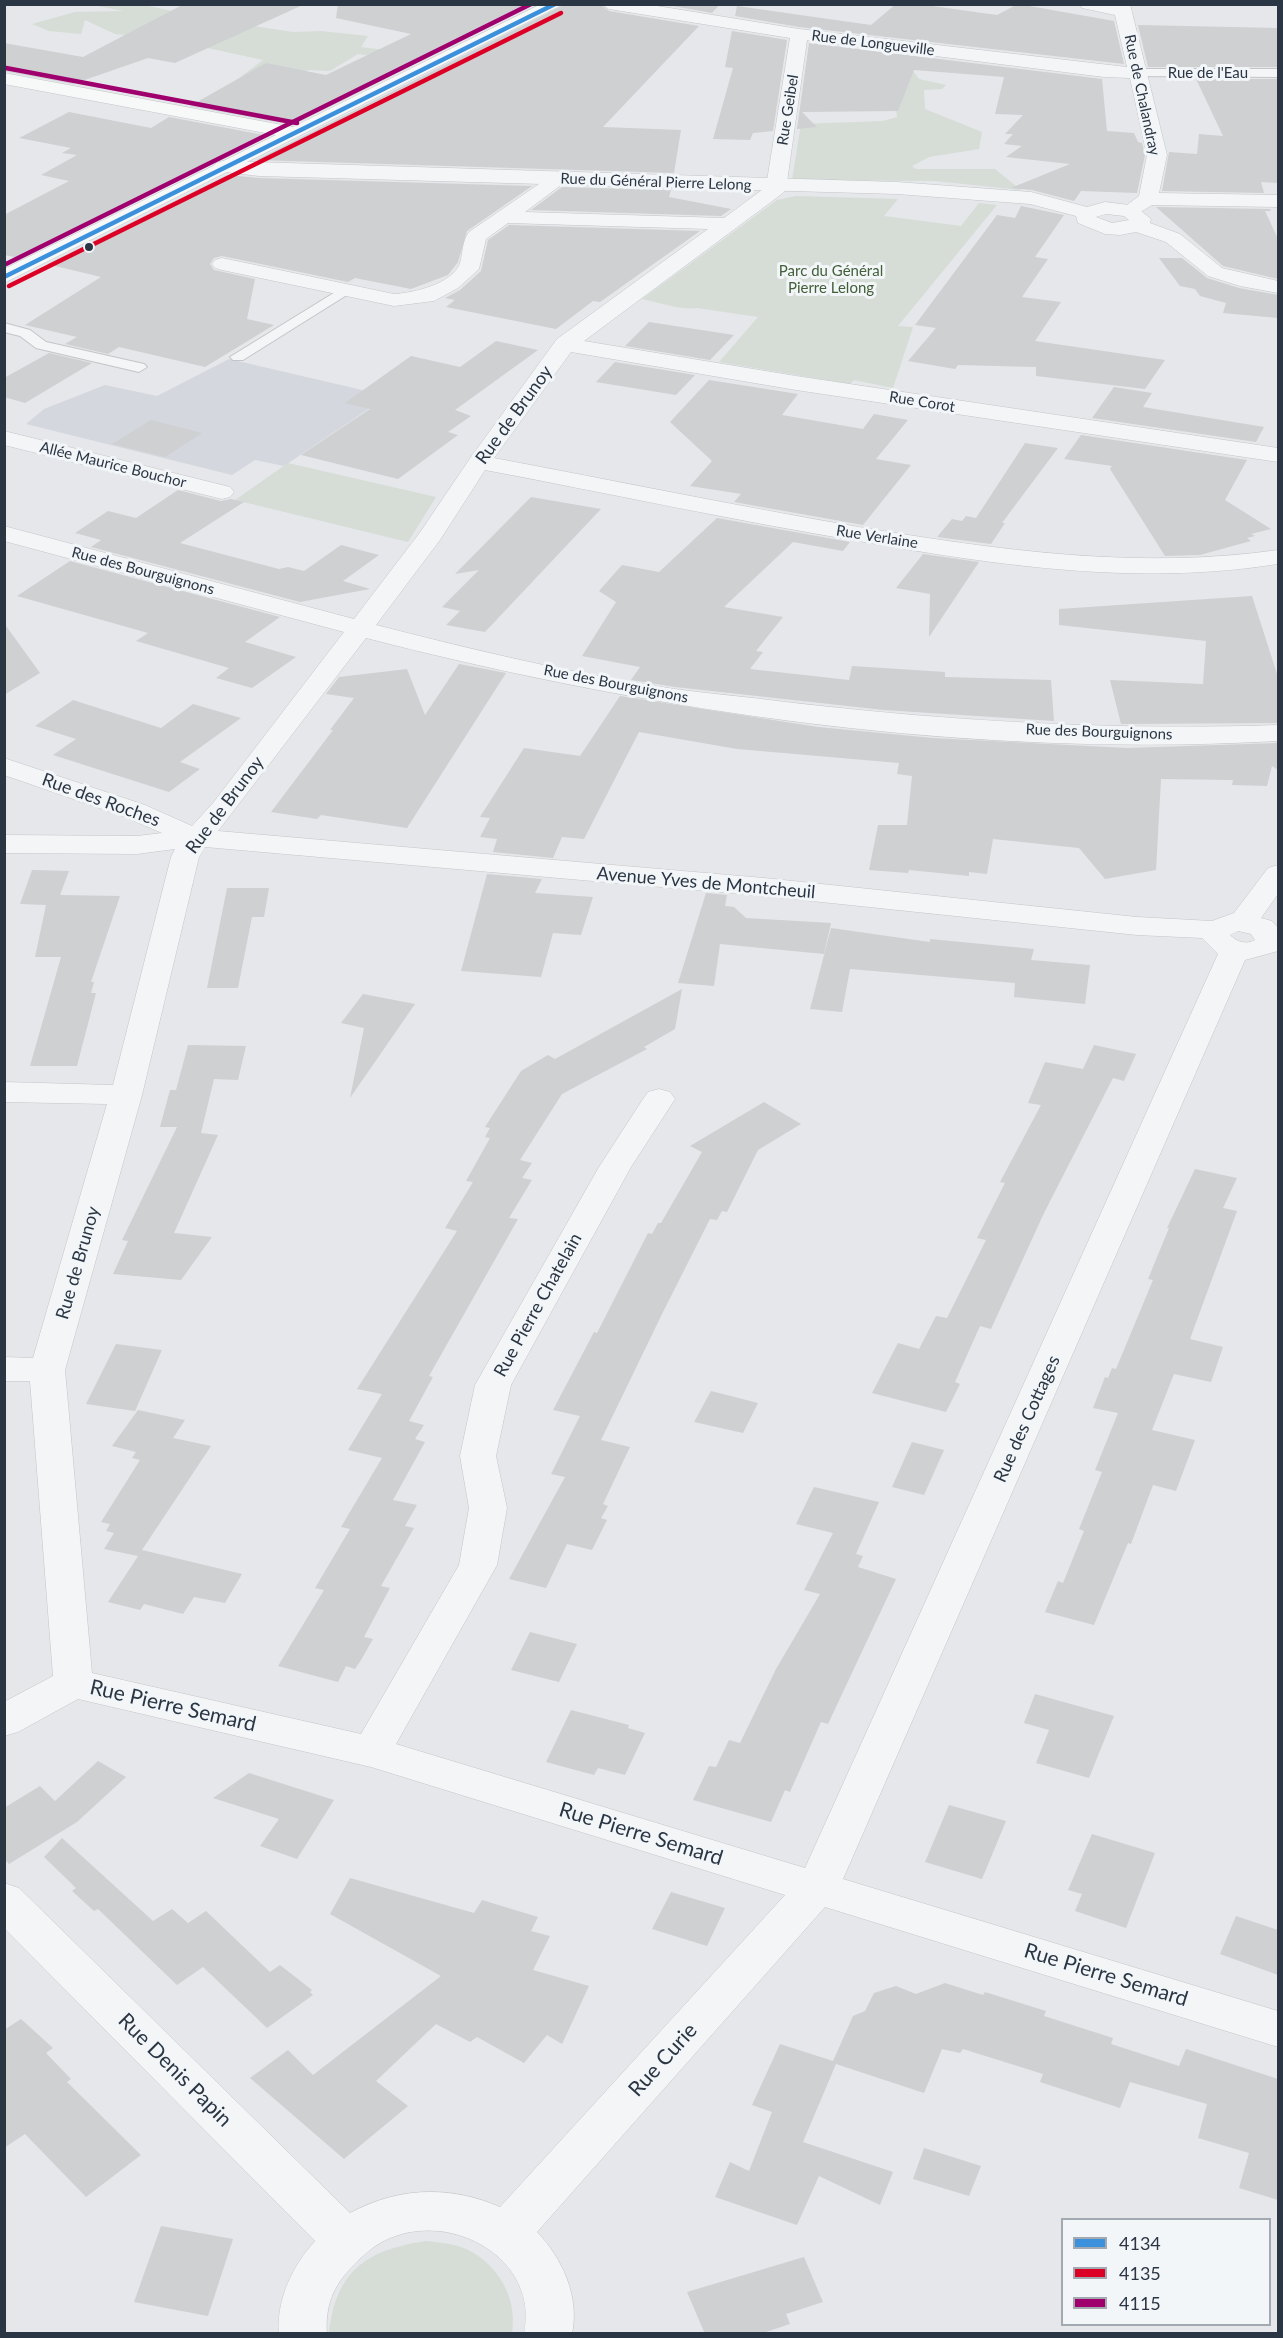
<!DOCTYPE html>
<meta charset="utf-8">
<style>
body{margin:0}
#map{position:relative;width:1283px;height:2338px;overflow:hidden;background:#e5e7ea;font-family:Lato,sans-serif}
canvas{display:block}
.frame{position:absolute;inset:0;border:6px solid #2b3644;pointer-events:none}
.legend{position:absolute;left:1061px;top:2218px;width:210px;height:108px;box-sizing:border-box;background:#f3f6f8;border:2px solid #a3a9b0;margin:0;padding:8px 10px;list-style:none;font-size:18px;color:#2b3644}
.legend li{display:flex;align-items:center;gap:12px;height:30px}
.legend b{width:30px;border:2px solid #a3a9b0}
</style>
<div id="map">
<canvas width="1283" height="2338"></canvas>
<div class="frame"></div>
<ul class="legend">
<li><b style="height:8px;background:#3c91dc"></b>4134</li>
<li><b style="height:8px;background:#dd0026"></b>4135</li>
<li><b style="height:8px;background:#a0006e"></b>4115</li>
</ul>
</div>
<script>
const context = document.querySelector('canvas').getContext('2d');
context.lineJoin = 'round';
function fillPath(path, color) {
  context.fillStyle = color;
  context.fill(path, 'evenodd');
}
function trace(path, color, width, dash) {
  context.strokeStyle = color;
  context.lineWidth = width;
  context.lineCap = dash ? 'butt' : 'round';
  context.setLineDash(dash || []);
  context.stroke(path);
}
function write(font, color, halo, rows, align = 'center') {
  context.font = font + ' Lato,sans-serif';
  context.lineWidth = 6;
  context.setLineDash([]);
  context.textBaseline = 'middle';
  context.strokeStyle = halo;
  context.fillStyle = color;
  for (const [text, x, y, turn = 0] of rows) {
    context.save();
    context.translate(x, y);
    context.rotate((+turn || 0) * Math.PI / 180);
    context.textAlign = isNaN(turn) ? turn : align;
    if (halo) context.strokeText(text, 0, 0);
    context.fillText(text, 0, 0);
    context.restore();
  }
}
const built = new Path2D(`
 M229,359l159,37 -104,70 -29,-6 -23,15 -206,-51 18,-15 61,-24 52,11z`);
const green = new Path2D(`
 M94,5h50l70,15 79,12 28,-1 47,5 -7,11 54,7 -11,7 -46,-7 -28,17 -22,-1 -19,12 -59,3 33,-25 -97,-21 -51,-5 -30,-14 -4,14 -32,-3 -17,-7 43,-12 48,-1z
 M914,72l5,7 27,6 -4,4 -18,1 1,19 57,23 -3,17 -50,8 -17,9 4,3h79l26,21 -86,-9 -143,-1 9,-56 82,-3 14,-4 -2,-19 6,-21z
 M796,196l102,3 -14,17 77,10 18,-23 18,2 -99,121 15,1 -20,61 -39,-8 -4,4 -131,-22 39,-45 -61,-9c-14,3 -39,-6 -55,-9l135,-99z
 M288,463l148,34 -28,45 -173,-42z
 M426,2241c9,1 19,2 28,4 38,9 65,50 58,88h-183c7,-62 37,-83 97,-92z`);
const building = new Path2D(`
 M184,4h121l-130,59 -27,-5 -75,26 -69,-13v-28l79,14z
 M338,4h197l-242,121 -103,-19 76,-43 60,12 85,-41 -75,-16z
 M566,4h33l10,7 90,15 -96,101 78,3 -7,43 -418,-13z
 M662,4h58l-8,9z
 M896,4h22l79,11 21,-11 96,17 10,43 -325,-37 -64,-11 2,-10 134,19z
 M1138,25l140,3v39h-130z
 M732,31l55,9 -14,91 -20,2 -3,7 -37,-1 20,-71 -8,-1z
 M809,43l293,36 5,52 27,2 4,9 4,1 3,12 -8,38 -56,-2 -7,10 -42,-11 -21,-2 59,-24 -64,-7 16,-11 -18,-2 9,-10h-8l18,-19 -28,-1 9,-37 -90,-7 -16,41 -96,1 15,15 -20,2z
 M1196,79h82v104l-17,-1 3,11 -102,-2 7,-39 28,2 2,-20 24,2z
 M69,112l82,16 18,-11 100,19 -249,122 -16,-3v-40l65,-34 -28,-6 36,-20 -15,-2 9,-5 -52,-10z
 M227,175l32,3 273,8 -65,45 -9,31 -10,13 -37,14 -56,-11 -7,4 -126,-26 -8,2 -4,6 4,6 41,9 -8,40 27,6 -69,42 -86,-20 -11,7 -43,-10 12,-7 -52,-12 76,-48 -54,-13z
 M562,187l109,3 -2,7 62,12 -10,7 -190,-6z
 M1021,206l43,9 -29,42 13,2 -26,38 39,5 -26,39 130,19 -20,29 -109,-13v-9l-78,-2 -3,4 -47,-8 28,-33 -21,-3 82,-110 18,3z
 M1156,207l114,2 1,2h-6l13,28v40l-55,-13z
 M509,225l191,6 -100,71 -7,-1 -37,28 -110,-22 9,-7 -10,-2 15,-8 21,-19 7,-31z
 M1159,258h23l25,20 32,10 39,7v23l-55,-5 3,-10 -26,-7 -5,-7 -15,-3z
 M649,322l85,13 -24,25 -85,-14z
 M496,341l42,9 -83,60 16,6 -23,16 10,3 -60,44 -97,-24 69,-46 -25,-6 66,-47 49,11z
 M49,353l43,10 -67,40 -21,-6v-19z
 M615,362l80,13 -19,20 -80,-13z
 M709,380l89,14 -16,21 81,14 11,-15 34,6 -32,39 35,6 -48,60 -129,-23 7,-8 -51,-8 22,-25 -42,-39z
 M1114,387l38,6 -9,14 121,20 -8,15 -164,-24z
 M151,420l51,13 -37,24 -53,-13z
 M1081,435l166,25 -22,40 46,29 -20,5 4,2 -8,2 4,3 -51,14 -35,1 -55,-87 2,-3 -48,-7z
 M1025,443l33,5 -56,75h3l-14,21 -54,-7 15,-18 10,2 4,-5 10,2z
 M178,490l43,11 10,-2 13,3 -64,41 99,26 9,-2 16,4 37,-26 38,10 -36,26 27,8 -70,13 -209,-55 10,-7 -26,-7 33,-22 28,7z
 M531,497l70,12 -116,123 -39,-7 14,-14 -18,-4 37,-37 -24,4z
 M717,518l133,24 -7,9 -50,-9 -69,65 59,10 -27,34 7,1 -13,17 99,11 3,-14 93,6v5l106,3 3,41 -170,-11 -209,-23 -44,-7 9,-13 -58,-11 34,-54 -17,-11 23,-26 37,7z
 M923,554l56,8 -50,75 1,-43 -34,-6z
 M70,561l210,56 -35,25 51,15 -44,31 -36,-10 13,-10 -93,-27 12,-8 -131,-37z
 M1252,596l26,81v46l-157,1 -11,-44 93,4 3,-43 -147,-16v-16z
 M4,623l36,50 -36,22z
 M459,664l47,9 -99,155 -86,-13 -4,4 -46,-7 62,-82h-3l24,-32 -28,-4 13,-17 68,-8 18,46z
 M620,696l198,31 115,11 194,10 151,-5v27l-6,-4 -5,20 -35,-1 1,-5 -72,-1 -5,91 -51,9 -26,-31 -86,-9 -6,35 -18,-2v4l-60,-6 -1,3 -39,-3 9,-45h29l5,-49 -15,-2 2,-11 -162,-14 -98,-17 -55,107 -22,-2 -9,21 -60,-6 4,-13 -17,-2 10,-19 -10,-1 44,-69 56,8z
 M73,700l88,28 32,-24 48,14 -61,44 20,7 -31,23 -116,-37 23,-16 -41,-13z
 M32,870l37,1 -9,24 60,1 -29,86h3l-3,11h5l-19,73h-47l31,-109h-26l11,-52 -26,-1z
 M487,874l55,5 -7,14 58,4 -12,38 -28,-2 -12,44 -80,-6z
 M227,888h42l-5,29h-12l-14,71h-31z
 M706,893l21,2 -2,11 9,1 12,11 85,5 -7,31 -104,-10 -6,42 -36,-3z
 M831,928l99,14v-3l104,10 -3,11 59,5 -5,39 -71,-7 1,-14 -165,-14 -8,43 -32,-3z
 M682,989l-7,40 -31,18 3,2 -85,45 -42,66 12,3 -10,15 10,2 -23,38 9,1 -89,157 4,1 -24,44 15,4 -9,14 10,3 -32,58 24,5 -12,21 9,2 -33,58 9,2 -26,49 9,2 -12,21 -6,9 -9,-3 -8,16 -60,-16 46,-76 -9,-2 35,-59 -9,-2 41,-69 -34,-8 34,-56 -25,-5 100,-158 -12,-3 28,-46 -7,-1 24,-43 -5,-1 5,-9 -5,-1 36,-56 27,-16 7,4z
 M363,994l52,10 -65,94 14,-70 -23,-5z
 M188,1045l58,1 -8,34 -24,-1 -13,54 17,2 -44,98 38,4 -31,43 -68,-6 15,-33 -6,-1 55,-113h-17l10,-37h6z
 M1094,1045l42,9 -12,27 -11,-3 -69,135 -53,116 -11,-3 -25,56 5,2 -14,28 -74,-19 26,-50 21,6 17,-33 11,2 39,-78 -9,-2 28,-55 -5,-1 41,-77 -13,-2 17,-41 38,7z
 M764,1102l37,22 -43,26 -31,62 -5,-1 -5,9 -7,-1 -47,93 -62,128 29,7 -27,57 5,2 -7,12 6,2 -15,30 -25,-6 -21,44 -37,-9 56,-102 -14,-3 29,-58 -27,-6 41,-78 3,1 51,-100 4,1 6,-11h3l41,-71 -12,-6z
 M1195,1169l42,9 -14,30 14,3 -47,128 33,8 -12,35 -37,-8 -22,56 43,10 -19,51 -23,-6 -22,59 -3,-1 -34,82 -49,-13 13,-31 5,2 21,-52 -5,-2 23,-57 -7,-2 23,-57 -25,-5 12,-31 3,1 4,-10 4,1 37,-89 -5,-1 21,-51h-2z
 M116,1344l46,6 -27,61 -49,-7z
 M711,1391l47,12 -15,30 -49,-11z
 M138,1410l47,10 -12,18 38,8 -73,110 -34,-7 10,-16 -8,-2 4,-7 -9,-2 39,-62 -8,-2 4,-6 -24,-6z
 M912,1442l32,8 -20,45 -32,-8z
 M814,1487l65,15 -23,52 7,2 -5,11 38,12 -68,145 -7,-2 -31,70 -5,-2 -14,32 -78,-22 16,-34 7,1 13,-27 11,3 36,-74 44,-75 -16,-4 29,-57 -37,-9z
 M142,1550l100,24 -17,29 -31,-6 -11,17 -39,-10 -4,6 -32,-8z
 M530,1632l47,12 -18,38 -48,-12z
 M1035,1694l79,22 -25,62 -53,-15 13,-33 -25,-7z
 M571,1710l58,15 -1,3 17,5 -20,42 -27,-7 -4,7 -48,-13z
 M98,1761l28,16 -49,45 -68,42 -5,-5v-51l36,-22 15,15z
 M249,1773l85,27 -37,59 -37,-13 19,-27 -66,-21z
 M949,1805l57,16 -24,58 -57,-17z
 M1092,1834l63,19 -29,75 -51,-17 7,-17 -14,-4z
 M62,1838l91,83 19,-12 16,14 18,-12 64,61 10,-7 32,25 -2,2 3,3 -46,33 -64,-61 -26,18 -79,-76 -4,2 -22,-20 4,-3 -32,-31z
 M350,1878l124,35 8,-13 56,17 -7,14 19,5 -17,34 56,16 -27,58 -15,-9 -23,28 -47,-26 -7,5 -34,-18 -60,57 32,25 -64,53 -94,-81 38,-28 25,25 128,-99 -111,-62z
 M671,1892l54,16 -18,38 -55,-17z
 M1236,1916l42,14v45l-58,-21z
 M945,1983l38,12 2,-3 61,19 -2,5 69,22 -2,6 68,22 7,-17 92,30v121l-39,-12 10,-35 -51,-15 9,-34 -77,-22 -10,26 -80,-26 3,-8 -80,-25 -3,4 -18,-4 -18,44 -88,-29 -33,78 90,30 -13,33 -61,-29 -22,49 -82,-28 15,-35 19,9 23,-59 -20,-7 28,-61 53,17 20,-45 12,-5 9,-18 22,-7 20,8z
 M21,2019l32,29 -7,5 25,26 -4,3 74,73 -55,42 -61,-63 -21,14v-118z
 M924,2148l57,18 -12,30 -56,-17z
 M161,2226l72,13 -25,77 -74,-14z
 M804,2257l19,45 -37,12 4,10 -30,10h-55l-18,-42z`);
const service = new Path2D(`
 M1137,69h141v8l-145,-1v-6z
 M345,286l7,4 -2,3 -107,67h-10l-3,-3z
 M4,323l26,7 16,12 98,22 3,3 -8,5 -103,-24 -16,-12 -16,-4z`);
const minor = new Path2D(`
 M601,4h44l154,25 328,38 -12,-52 -33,-7 -2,-4h50l37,151 -8,38 119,2v12l-126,-2 -16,10h-14l-3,-4 20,-15 8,-41 -17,-77 -26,-1 -297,-37 -21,149 -3,4 -199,148 212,35 482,72v14l-482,-72 -225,-38 -77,106c122,23 243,48 365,69 139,23 278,43 419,23v14c-138,22 -277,2 -414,-22 -127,-21 -252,-48 -379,-72l-45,70 -64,85c90,23 181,45 272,60 35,6 70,9 105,13 175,22 349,33 525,27v16c-306,17 -616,-27 -912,-103l-148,193 546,47 373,39 75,4 22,-8 34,-45 10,-3v29l-17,24 11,3 6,7v23l-33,9 -402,919 435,132v36l-453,-140 -288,325c25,26 43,65 35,102h-48c16,-75 -72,-124 -136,-95 -14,6 -26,17 -36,28 -19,19 -27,39 -25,67h-48c-3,-34 14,-69 36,-93l-311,-313v-45l15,5 331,325c48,-26 100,-28 150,-6l285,-312 -414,-128 -293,-68 -60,33 -14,4v-34l49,-26 -23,-295h-26v-24l29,1 74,-254 -103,-2v-20l109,3 58,-228 4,-8 -38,5 -133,-1v-18l133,1 25,-3 -37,-16 -121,-42v-17l141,47 47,21 21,-23 131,-171 -340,-91v-15l350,93 67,-88 50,-74 86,-118 151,-110 -200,-6 -22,16 -7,30 -21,19 -24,13 -40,5 -172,-36 -7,-2 -3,-4 3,-4 7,-2 172,36c19,-1 59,-10 66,-31 3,-10 2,-22 9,-31l83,-57 7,-2 10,6 -44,33 199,6 42,-31 24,-149 -181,-29zM205,847l559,49 373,39 65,3 16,16 -413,914 -409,-124 101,-179 10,-57 -11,-52 15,-71 120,-218 44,-68 -5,-7 -11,-3 -11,3 -5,7 -44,68 -124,218 -15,71 9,52 -10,57 -98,169 -269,-61 -27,-303 77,-275 57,-238zM1238,931l13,3 4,6c-9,5 -18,2 -25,-5z
 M4,431l226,56 4,5 -4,5 -8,2 -218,-54z`);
const tertiary = new Path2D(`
 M223,161l674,21 134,10 56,15 18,-5 24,3 7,2 15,12 -1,4 30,11 42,34 56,13v12l-38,-7 -32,-10 -42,-34 -30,-10 -16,3 -15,-1 -27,-11 -2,-7 -46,-12 -133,-10 -638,-18 -43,-5 -3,-4 3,-4zM1106,214l18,2 5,4 -17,3 -16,-6z`);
const secondary = new Path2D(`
 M541,4h23l-560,279v-14l272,-134 -272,-51v-11l289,54z`);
const bus1 = new Path2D(`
 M4,277l551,-273`);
const bus2 = new Path2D(`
 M9,286l552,-273`);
const bus3 = new Path2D(`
 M6,68l291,55
 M4,265l527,-261`);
const markers = [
 [89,247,5,"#2b3644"]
];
const farStreetnames = [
 ["Rue de Longueville",873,43,7],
 ["Rue de l'Eau",1208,73],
 ["Rue de Chalandray",1142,95,78],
 ["Rue Geibel",788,110,-81],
 ["Rue du Général Pierre Lelong",656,182,2],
 ["Rue Corot",922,402,9],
 ["Allée Maurice Bouchor",113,465,14],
 ["Rue Verlaine",877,537,9],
 ["Rue des Bourguignons",143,571,15],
 ["Rue des Bourguignons",616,684,11],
 ["Rue des Bourguignons",1099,732,2]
];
const farParknames = [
 ["Parc du Général",831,271],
 ["Pierre Lelong",831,288]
];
const streetNames = [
 ["Rue de Brunoy",514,415,-54],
 ["Rue des Roches",101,800,20],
 ["Rue de Brunoy",225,805,-53],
 ["Avenue Yves de Montcheuil",706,883,5],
 ["Rue de Brunoy",78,1263,-74],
 ["Rue Pierre Chatelain",538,1305,-61],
 ["Rue des Cottages",1027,1419,-66]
];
const nearStreetnames = [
 ["Rue Pierre Semard",173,1706,13],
 ["Rue Pierre Semard",641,1834,17],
 ["Rue Pierre Semard",1106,1975,17],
 ["Rue Curie",663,2060,-48],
 ["Rue Denis Papin",175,2070,45]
];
fillPath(built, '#d4d7dd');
fillPath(green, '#d6ddd6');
fillPath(building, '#ced0d2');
trace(service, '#c3c5c8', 2);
trace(minor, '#c3c5c8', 1);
trace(tertiary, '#c3c5c8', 1);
trace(secondary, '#c3c5c8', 1);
fillPath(service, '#f4f5f6');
fillPath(minor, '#f4f5f6');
fillPath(tertiary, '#f4f5f6');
fillPath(secondary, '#f7f8f8');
trace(bus1, '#3c91dc', 4.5);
trace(bus2, '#dd0026', 4.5);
trace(bus3, '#a0006e', 4.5);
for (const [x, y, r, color] of markers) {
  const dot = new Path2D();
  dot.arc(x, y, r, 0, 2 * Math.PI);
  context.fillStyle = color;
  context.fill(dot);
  trace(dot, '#f3f6f8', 2);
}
write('15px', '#2b3644', '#f3f6f8', farStreetnames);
write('15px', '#435f39', '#f3f6f8', farParknames);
write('18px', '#2b3644', '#f3f6f8', streetNames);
write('21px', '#2b3644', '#f3f6f8', nearStreetnames);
</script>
